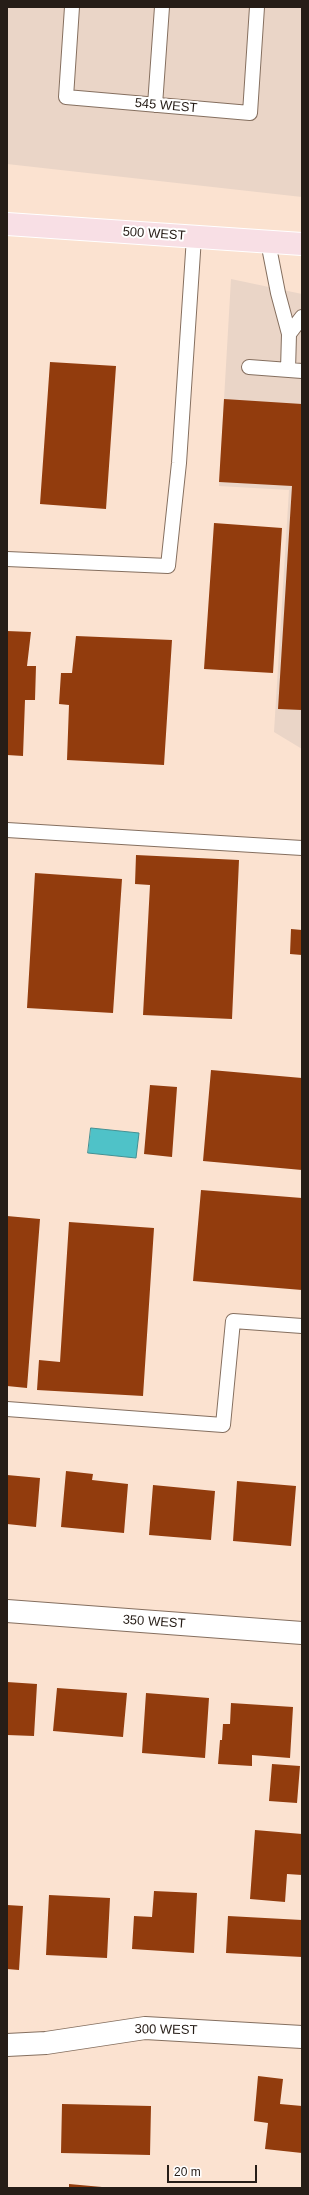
<!DOCTYPE html>
<style>
body{margin:0}
#map{position:relative;width:309px;height:2195px;overflow:hidden;background:#fbe2d0;font-family:Helvetica,sans-serif}
canvas{display:block}
.frame{position:absolute;inset:0;border:8px solid #261d17;pointer-events:none}
.scale{position:absolute;left:167px;top:2165px;width:90px;height:18px;box-sizing:border-box;border:2px solid #261d17;border-top:0;padding-left:5px;font-size:12px;line-height:14px;white-space:nowrap;color:#261d17;-webkit-text-stroke:3px #fff;paint-order:stroke}
</style>
<div id="map">
<canvas width="309" height="2195"></canvas>
<div class="frame"></div>
<div class="scale">20 m</div>
</div>
<script>
const context = document.querySelector('canvas').getContext('2d');
context.lineJoin = 'round';
function fillPath(path, color) {
  context.fillStyle = color;
  context.fill(path, 'evenodd');
}
function trace(path, color, width, dash) {
  context.strokeStyle = color;
  context.lineWidth = width;
  context.lineCap = dash ? 'butt' : 'round';
  context.setLineDash(dash || []);
  context.stroke(path);
}
function write(font, color, halo, rows, align = 'center') {
  context.font = font + ' Helvetica,sans-serif';
  context.lineWidth = 4;
  context.setLineDash([]);
  context.textBaseline = 'middle';
  context.strokeStyle = halo;
  context.fillStyle = color;
  for (const [text, x, y, turn = 0] of rows) {
    context.save();
    context.translate(x, y);
    context.rotate((+turn || 0) * Math.PI / 180);
    context.textAlign = isNaN(turn) ? turn : align;
    if (halo) context.strokeText(text, 0, 0);
    context.fillText(text, 0, 0);
    context.restore();
  }
}
const commercial = new Path2D(`
 M7,7h295v190l-295,-33z
 M231,279l71,15v455l-28,-17 15,-242 -70,-4z`);
const water = new Path2D(`
 M91,1128l48,5 -3,25 -48,-5z`);
const building = new Path2D(`
 M50,362l66,4 -10,143 -66,-5z
 M224,399l78,5v306l-24,-1 14,-223 -73,-4z
 M214,523l68,5 -9,145 -69,-4z
 M7,631l24,1 -4,34h9l-1,34h-10l-2,56 -16,-1z
 M76,636l96,4 -8,125 -97,-5 2,-55 -10,-1 2,-31h11z
 M136,855l103,5 -7,159 -89,-4 7,-130 -15,-1z
 M35,873l87,6 -9,134 -86,-5z
 M291,929l11,1v25l-12,-1z
 M211,1070l91,8v92l-99,-9z
 M150,1085l27,2 -5,70 -28,-3z
 M201,1190l101,8v92l-109,-9z
 M7,1216l33,3 -13,169 -20,-2z
 M69,1222l85,6 -11,168 -106,-6 2,-30 21,2z
 M66,1471l27,3 -1,6 36,4 -4,49 -63,-6z
 M7,1475l33,3 -4,49 -29,-3z
 M237,1481l59,5 -5,60 -58,-5z
 M153,1485l62,6 -4,49 -62,-5z
 M7,1682l30,2 -3,52 -27,-1z
 M57,1688l70,5 -4,44 -70,-6z
 M146,1693l63,5 -4,60 -63,-5z
 M231,1703l62,4 -3,51 -38,-3v11l-34,-2 2,-24h2l1,-16h7z
 M272,1764l28,2 -3,37 -28,-2z
 M255,1830l47,4v41l-15,-1 -2,28 -35,-3z
 M154,1891l43,2 -3,60 -62,-4 2,-33 18,1z
 M49,1895l61,3 -3,60 -61,-3z
 M7,1905l16,1 -4,64 -12,-1z
 M228,1916l74,4v37l-76,-4z
 M258,2076l25,3 -3,25 22,2v47l-37,-4 3,-26 -14,-2z
 M62,2104l89,2 -1,49 -89,-2z
 M69,2184l33,3v1h-33z`);
const lane = new Path2D(`
 M72,7l-6,90 184,16 7,-106
 M155,105l7,-98
 M268,242l10,51 11,41 -1,36
 M289,334l13,-17
 M249,367l53,4
 M7,559l161,7 11,-103 15,-226
 M7,830l295,18
 M7,1409l216,16 10,-104 69,5`);
const street = new Path2D(`
 M7,1611l295,22
 M7,2045l39,-2 99,-15 157,9`);
const primary = new Path2D(`
 M7,224l295,20`);
const streetNames = [
 ["545 WEST",166,106,5],
 ["500 WEST",154,234,4],
 ["350 WEST",154,1622,4],
 ["300 WEST",166,2030,1]
];
fillPath(commercial, '#ead5c7');
fillPath(water, '#4fc2c8');
trace(water, '#439093', 1);
fillPath(building, '#923c0d');
trace(lane, '#856f5f', 16);
trace(street, '#856f5f', 24);
trace(primary, '#fff', 24);
trace(lane, '#fff', 14);
trace(street, '#fff', 22);
trace(primary, '#f8dfe5', 22);
write('13px', '#261d17', '#fff', streetNames);
</script>
